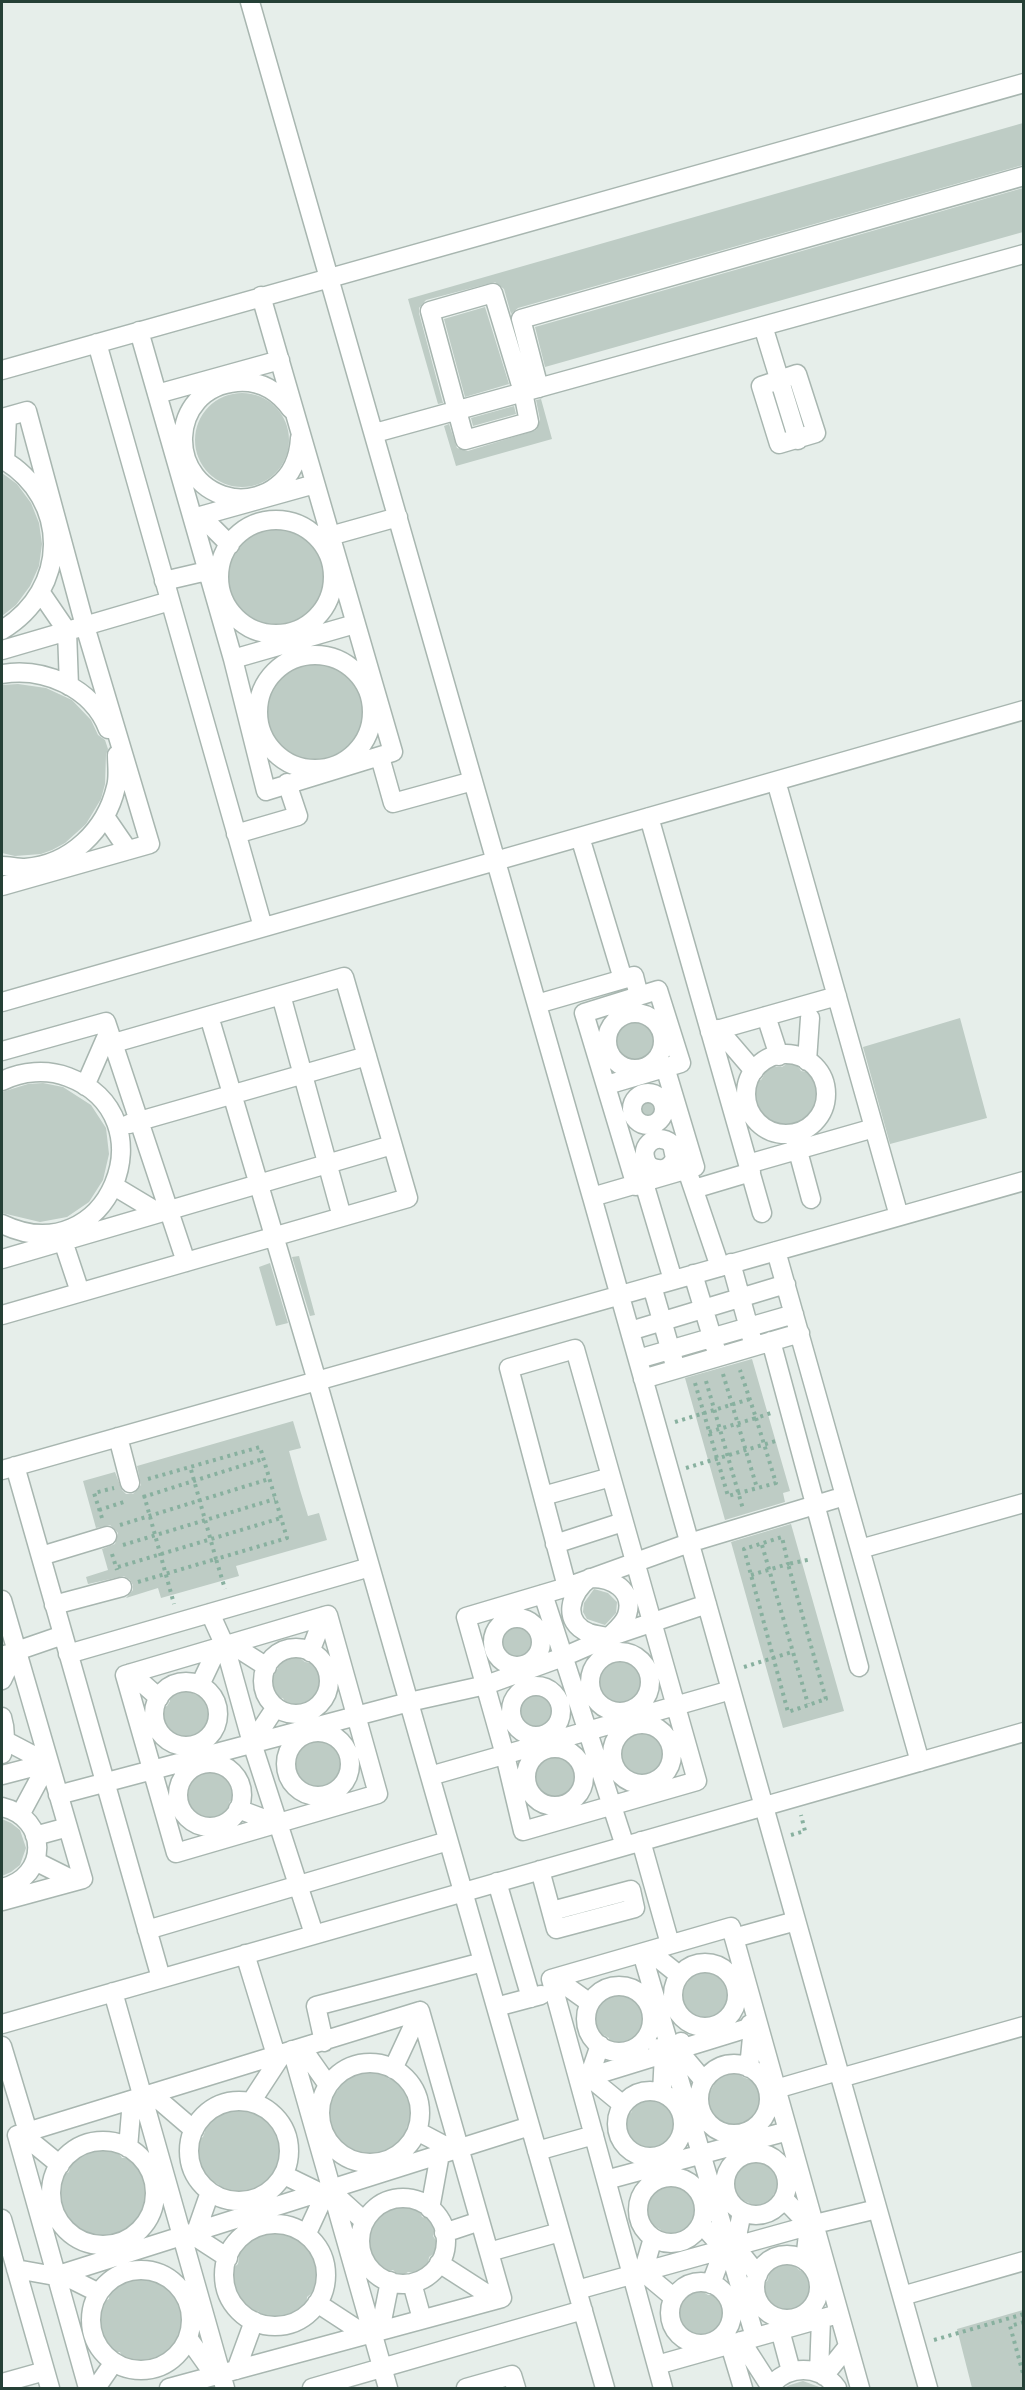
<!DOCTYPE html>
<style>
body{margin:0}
#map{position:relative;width:1025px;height:2390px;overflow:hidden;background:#e6eeea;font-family:"Varela Round",sans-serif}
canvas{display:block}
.frame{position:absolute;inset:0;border:3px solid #254036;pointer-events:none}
</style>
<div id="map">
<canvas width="1025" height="2390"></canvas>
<div class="frame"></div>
</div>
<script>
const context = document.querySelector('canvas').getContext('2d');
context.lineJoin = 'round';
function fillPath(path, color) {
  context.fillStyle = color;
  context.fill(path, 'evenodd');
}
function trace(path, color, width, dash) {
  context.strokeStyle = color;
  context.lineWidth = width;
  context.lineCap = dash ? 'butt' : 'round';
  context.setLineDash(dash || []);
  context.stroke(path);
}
const building = new Path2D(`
 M1023,123v42l-505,143 -7,6 -7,-25 -9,-7 -69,18 -7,8v5l24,90 -5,1 -30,-105z
 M1023,188v44l-478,135 -10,-40z
 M485,307l24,77 -44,13 -21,-78z
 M195 440a47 47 0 1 1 94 0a47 47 0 1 1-94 0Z
 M541,399l11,40 -96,27 -12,-40 5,-2 8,24 11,3 68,-21 4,-10 -4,-20z
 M514,406l2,8 -43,12 -2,-8z
 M2,473l15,11 14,19 8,20 3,21 -3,22 -9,20 -14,19 -14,11z
 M284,526l19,6 16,13 10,26 1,13 -6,19 -13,16 -19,9 -20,2 -19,-6 -16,-14 -9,-18 -2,-20 5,-16 7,-4 3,-10 4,-5 19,-9z
 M263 713a52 52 0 1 1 104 0a52 52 0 1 1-104 0Z
 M18,684l28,4 26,12 19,20 7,15 7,5 3,9 -2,6 -1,29 -4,15 -15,25 -21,19 -13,7 -11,4 -26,2 -13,-3v-168z
 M608 1040a26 26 0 1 1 52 0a26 26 0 1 1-52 0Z
 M960,1018l27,100 -97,26 -27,-97z
 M790,1057l6,2 1,6 4,6 6,1 6,-2 9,16v12l-3,12 -8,11 -11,7 -12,3 -13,-2 -11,-6 -10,-9 -5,-12v-12l2,-8 10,-2 3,-5 -1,-10 4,-3 9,5h6l6,-4z
 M28,1084l15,-1 20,4 28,18 15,23 3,26 -6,26 -14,22 -22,15 -27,5 -38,-9v-121z
 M649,1097l7,4 4,6 -1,8 -7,11 -12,-6 -5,-7 3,-12z
 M299,1256l16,59 -5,1 -18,-59z
 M270,1263l18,60 -12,3 -17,-59z
 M752,1359l38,132 -7,2 2,9 -60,18 -40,-142z
 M293,1421l8,27 -12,3 11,39 8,26 11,-3 8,27 -91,26 3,10 -78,22 -3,-10 -32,10 7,-8v-5l-3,-5 -6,-4 -36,8 -2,-7 22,-7 -6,-21 13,-5 3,-11 -8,-8 -14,3 -13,-47 32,-9 7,18 4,4h7l8,-9 -4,-19z
 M791,1524l53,187 -61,17 -52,-186z
 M594,1589l14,4 9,9 -1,11 -11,12 -18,-6 -4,-7 1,-9z
 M494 1641a22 22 0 1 1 44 0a22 22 0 1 1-44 0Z
 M299,1651l2,8 4,3 7,1 5,-3 8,15 -2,19 -6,8 -13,8 -17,-2 -4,-10 -11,-1 -5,-10v-9l6,-1 5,-9 -3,-8 15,-8z
 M594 1682a27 27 0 1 1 54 0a27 27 0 1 1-54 0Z
 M181,1684h8l1,7 6,4 5,1 7,-3 8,14 -3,20 -6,8 -14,8 -15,-1 -9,-5 -7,-7 -4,-10 -1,-11 10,-3 3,-5 -2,-10z
 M513 1711a23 23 0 1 1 46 0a23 23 0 1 1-46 0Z
 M616 1754a27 27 0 1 1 54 0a27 27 0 1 1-54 0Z
 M290 1764a29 29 0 1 1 58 0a29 29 0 1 1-58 0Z
 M529 1777a26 26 0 1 1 52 0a26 26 0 1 1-52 0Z
 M213,1765l17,8 9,16v9l-9,3 -3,9 3,6 -9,6 -10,2 -10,-1 -16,-12 -4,-9 -1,-11 3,-8 9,-12z
 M2,1819l9,4 9,7 6,18 -6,17 -9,7 -9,4z
 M708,1965l11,4 9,7 5,11 1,11 -3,11 -8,9 -10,6 -12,1 -11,-4 -9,-7 -6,-11 -1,-11 2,-6h7l5,-4 2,-6 -1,-6 7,-4z
 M622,1989l11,3 9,8 6,13 1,9 -4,11 -7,9 -11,5 -11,1 -5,-1 -2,-9 -5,-3h-9l-5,-8 -1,-12 10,-6 1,-14 11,-5z
 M361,2067h14l7,2 2,6 5,4 13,-1 8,12 5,14v16l-8,6 -1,6 2,6 -6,8 -14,9 -15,4 -16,-2 -15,-7 -11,-12 -6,-15 -1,-15 3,-12 7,-2 4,-4v-10l9,-7z
 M737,2068l6,9 5,2 7,-2 3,3 5,10 1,12 -3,11 -7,9 -18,10 -17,-5 -10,-8 -6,-12v-15l8,-2 3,-5v-11l10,-5z
 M641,2094h10l4,8 6,2 8,-2 9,13 1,11 -4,12 -7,9 -11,5 -11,1 -11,-4 -9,-7 -6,-10 1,-16 10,-3 3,-7 -2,-7z
 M241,2106l3,5 6,2 9,-3 3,1 14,12 8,16 2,18 -2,7 -10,6v11l-5,7 -16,8 -18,1 -14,-4 -2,-8 -5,-3 -10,-2 -9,-16 -1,-18 2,-5 7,-4 2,-6 -2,-7 8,-9 16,-8z
 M100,2147l16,1 6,10h11l8,9 7,15 1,16 -4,14 -8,12 -12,9 -13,5 -15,1 -14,-4 -12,-8 -9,-11 -5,-14v-14l3,-12 9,-4 2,-13 13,-8z
 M759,2154l11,4 9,7 5,11 1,11 -8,4 -4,4 1,12 -10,6h-11l-4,-10 -5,-2 -10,3 -2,-2 -5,-10 -1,-11 4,-12 7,-9 11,-5z
 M670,2180l10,1 10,5 7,7 5,11 -5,2 2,7 -8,7 1,11 -14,8 -14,-1 -3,-8 -5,-3 -8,1 -6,-12 3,-20 6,-8 9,-6z
 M407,2205l12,4 3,8 10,3 3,6 -2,10 6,9 -3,7 -7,5 -1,8 -3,4 -8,4 -9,-1 -8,5 -7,-7 -9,2 -10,-9 -6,-12 -1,-14 13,-24 13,-7z
 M282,2229l14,4 6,10h8l3,3 9,16 1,18 -4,12 -7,1 -5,4 -1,14 -16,9 -18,1 -7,-2 -7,-8h-9l-8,-7 -9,-16 -1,-18 7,-6 1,-6 -2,-6 11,-13 16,-8z
 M790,2258l4,1 1,7 4,4 5,2 7,-1 4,8 1,12 -3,11 -8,9 -22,6 -11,-4 -9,-7 -5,-10 -1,-10 7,-2 4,-4 1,-7 -3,-6 2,-3 10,-5z
 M139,2274l16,2 15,7 11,12 6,14 1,18 -6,2 -4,5 -1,6 3,6 -15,14 -14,5 -14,1 -12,-3 -5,-11h-11l-7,-9 -5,-13 -1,-15 3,-11 10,-5 1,-13 14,-8z
 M694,2284h6l2,7 6,4h5l6,-4 8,9 3,9 -1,10 -9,16 -23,7 -14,-5 -7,-7 -5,-18v-4l11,-4 2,-6 -2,-7z
 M1023,2310v78h-51l-15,-59z
 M803,2381l19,7h-38l6,-3z`);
const path = new Path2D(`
 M824,1084l6,-1
 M723,1374l34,114
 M706,1381l37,128
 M695,1383l33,113 48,-13 -20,-65 15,-5
 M675,1422l75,-23
 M709,1432l47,-14 -16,-48
 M686,1468l93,-28
 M148,1479l112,-32 27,91 -71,21 -26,-93
 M144,1495l30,109
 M143,1497l120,-38
 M99,1510l28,-9
 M102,1518l-8,-25 20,-5
 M120,1525l149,-46
 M123,1545l152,-46
 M762,1545l46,159
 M112,1554l5,16
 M118,1567l163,-49
 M751,1575l37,-11 -6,-27 -38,12 44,163 38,-13 -38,-135 24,-5
 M138,1582l78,-23 9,30
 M744,1667l48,-15
 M791,1835l14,-4 -4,-16
 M1024,2322l-14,4 14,51
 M934,2340l90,-26`);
const minor = new Path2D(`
 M250,2l342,1195 336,1191
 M493,293l30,99 6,30 -64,18 -35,-129z
 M763,326l35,114
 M139,331l94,328 33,132 127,-39 -132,-456
 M97,343l166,584
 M2,370l1022,-287
 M797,374l19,59 -37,11 -18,-58z
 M539,388l-18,-69 503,-143
 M157,394l123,-34
 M291,409c-13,-18 -31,-29 -54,-27 -70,6 -73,104 -3,116 15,2 32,-3 43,-12 16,-12 22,-29 23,-48
 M2,418l25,-7 58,215 65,218 -148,42
 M375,433l649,-179
 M2,459c69,40 67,131 0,171
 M5,461l2,-44
 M201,516l29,29
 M193,518l122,-34
 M219 577a57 57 0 1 1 114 0a57 57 0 1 1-114 0Z
 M330,536l68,-19
 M164,581l43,-10
 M41,593l26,38 2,55
 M2,650l168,-49
 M258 712a57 57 0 1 1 114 0a57 57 0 1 1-114 0Z
 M233,659l122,-35
 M2,674c41,-7 90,13 106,55
 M380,757l13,46 80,-22
 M776,781l123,435
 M649,817l113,396
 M106,818l22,32
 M236,834l62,-18 -11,-33
 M580,837l43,142
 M2,866c7,0 15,2 23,2 45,-3 81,-38 91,-81 3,-10 1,-22 1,-32
 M281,995l61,222
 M2,1002l1022,-292
 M537,1004l97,-28 5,20
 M607 1041a28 28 0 1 1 56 0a28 28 0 1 1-56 0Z
 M209,1016l108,365 288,1007
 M766,1016l13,40
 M718,1029l36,42
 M710,1032l127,-36
 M2,1051l104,-29 80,240
 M746 1094a40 40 0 1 1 80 0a40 40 0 1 1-80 0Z
 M807,1061l3,-43
 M2,1081c20,-10 45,-12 66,-4 104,39 40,198 -66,147
 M607,1085l74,-22 -23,-73 -74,23 52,173
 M85,1086l24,-55
 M632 1109a16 16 0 1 1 32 0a16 16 0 1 1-32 0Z
 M129,1124l238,-68
 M795,1140l16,59
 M680,1163l7,7 33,97
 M748,1164l126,-36
 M649,1166c11,6 21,4 26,-8l-3,-14c-17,-14 -36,4 -23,22l-5,17 29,97
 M114,1186l45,27
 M694,1189l57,-17
 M592,1197l103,-30 -30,-100
 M63,1241l17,51
 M776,1251l144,511
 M2,1259l390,-114
 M731,1263l21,76
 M693,1274l23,76
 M652,1286l22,76
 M2,1315l406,-117 -64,-221 -230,66
 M630,1331l156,-47
 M771,1341l88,326
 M575,1349l122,432 -174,50 -18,-76 -39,-138 101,-30 -58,-219z
 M638,1359l156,-45
 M643,1379l157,-46
 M118,1437l12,46
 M15,1466l146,512
 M2,1470l1022,-289
 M543,1496l68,-19
 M555,1544l68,-22
 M860,1549l164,-46
 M41,1556l66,-20
 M590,1578c21,-1 45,12 37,37 -3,9 -11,15 -18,22 -7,-1 -14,-2 -20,-4 -28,-11 -19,-41 1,-55z
 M567,1587l122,-44 156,-47
 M543,1594l82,252
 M2,1600l81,279 -81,22
 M54,1605l68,-18
 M210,1613l15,33 27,97 62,191
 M328,1615l50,179 -202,59 -51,-178z
 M493 1642a24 24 0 1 1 48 0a24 24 0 1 1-48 0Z
 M231,1644l36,23
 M263 1681a33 33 0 1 1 66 0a33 33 0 1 1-66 0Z
 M590 1682a30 30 0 1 1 60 0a30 30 0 1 1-60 0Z
 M310,1652l14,-36
 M68,1654l302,-87
 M2,1656l61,-21
 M131,1673l28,25
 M2,1680l14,-29
 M154 1714a32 32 0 1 1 64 0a32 32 0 1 1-64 0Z
 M200,1685l18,-38
 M511 1711a25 25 0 1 1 50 0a25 25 0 1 1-50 0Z
 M2,1717c4,13 4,24 0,37
 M612 1754a30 30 0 1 1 60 0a30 30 0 1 1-60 0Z
 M286 1764a32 32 0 1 1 64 0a32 32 0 1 1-64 0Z
 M6,1741l42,22
 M252,1743l24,-36
 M526 1777a29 29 0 1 1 58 0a29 29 0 1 1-58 0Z
 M178 1795a32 32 0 1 1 64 0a32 32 0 1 1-64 0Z
 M2,1775l46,-12
 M430,1776l301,-86
 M58,1795l351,-93 77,-17 77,-28 46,-20 98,-33
 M2,1807c47,11 47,70 0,81
 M238,1809l40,15
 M20,1815l28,-52
 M35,1836l33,-9
 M641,1841l29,103
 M35,1861l40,20
 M540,1870l16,59 79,-21 -4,-18 -79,21
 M497,1882l34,116
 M147,1930l301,-89
 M734,1938l62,-17
 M649,1951l30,24
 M642,1953l113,384
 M245,1954l31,101
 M673 1995a32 32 0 1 1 64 0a32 32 0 1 1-64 0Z
 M555,1978l35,25
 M586 2019a33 33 0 1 1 66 0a33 33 0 1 1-66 0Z
 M113,1992l112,396
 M496,2007l45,-12
 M2,2024l1022,-292
 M324,2042l-8,-36 167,-44
 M681,2042l-3,8 26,31
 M600,2045l-11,32 34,28
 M2,2046l26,86
 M302,2048l26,37
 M658,2048l6,6 -2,39
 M292,2050l96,338
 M320 2113a50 50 0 1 1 100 0a50 50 0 1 1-100 0Z
 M699 2099a35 35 0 1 1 70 0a35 35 0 1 1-70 0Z
 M749,2068l4,-41 -3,-3
 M393,2069l27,-58
 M840,2078l184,-52
 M579,2080l179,-55
 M776,2089l62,-18
 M617 2124a33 33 0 1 1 66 0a33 33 0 1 1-66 0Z
 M152,2094l42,36
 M189 2151a50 50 0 1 1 100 0a50 50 0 1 1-100 0Z
 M251,2102l32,-49
 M417,2131l36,19
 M22,2134l38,31
 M51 2193a52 52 0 1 1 104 0a52 52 0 1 1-104 0Z
 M128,2148l4,-48
 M537,2151l57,-16
 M725 2184a31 31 0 1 1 62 0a31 31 0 1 1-62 0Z
 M284,2175l37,18
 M638 2210a33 33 0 1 1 66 0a33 33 0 1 1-66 0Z
 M606,2180l182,-49
 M330,2190l34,31
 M360 2241a43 43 0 1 1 86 0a43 43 0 1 1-86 0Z
 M784,2199l25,26 -4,36
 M430,2209l10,-55
 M742,2212l-7,34 23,29
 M2,2219l48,169
 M224 2275a51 51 0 1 1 102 0a51 51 0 1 1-102 0Z
 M701,2224l23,25 -13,35
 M196,2232l14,-40
 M307,2233l19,-41
 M444,2233l36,-12
 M191,2234l37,24
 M653,2238l-10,34 30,25
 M489,2252l71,-20
 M755 2287a32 32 0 1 1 64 0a32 32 0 1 1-64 0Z
 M439,2263l56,36
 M16,2269l39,7 475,-150
 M91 2320a50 50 0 1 1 100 0a50 50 0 1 1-100 0Z
 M61,2274l38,19
 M670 2313a31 31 0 1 1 62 0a31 31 0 1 1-62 0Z
 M412,2283l10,36
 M577,2290l238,-66 62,-15
 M902,2296l122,-35
 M317,2303l49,32
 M780,2330l11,41
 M380,2331l10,-50
 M188,2338l27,38
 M741,2341l29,45
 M730,2345l13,43
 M657,2365l181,-51
 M236,2370l18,-49
 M819,2373l2,-54
 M824,2376l24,-30
 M2,2383l43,-12
 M88,2388l-71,-253 403,-124 82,287 -333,90
 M96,2388l18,-26
 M312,2388l271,-78
 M466,2388l46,-13 4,13
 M663,2388l-112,-409 180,-52 129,461
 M769,2388c18,-24 51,-24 68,0`);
fillPath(building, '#beccc5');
trace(minor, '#a8b6b0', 21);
trace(path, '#88b09f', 4, [3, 4.5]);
trace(minor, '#fff', 18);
</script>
